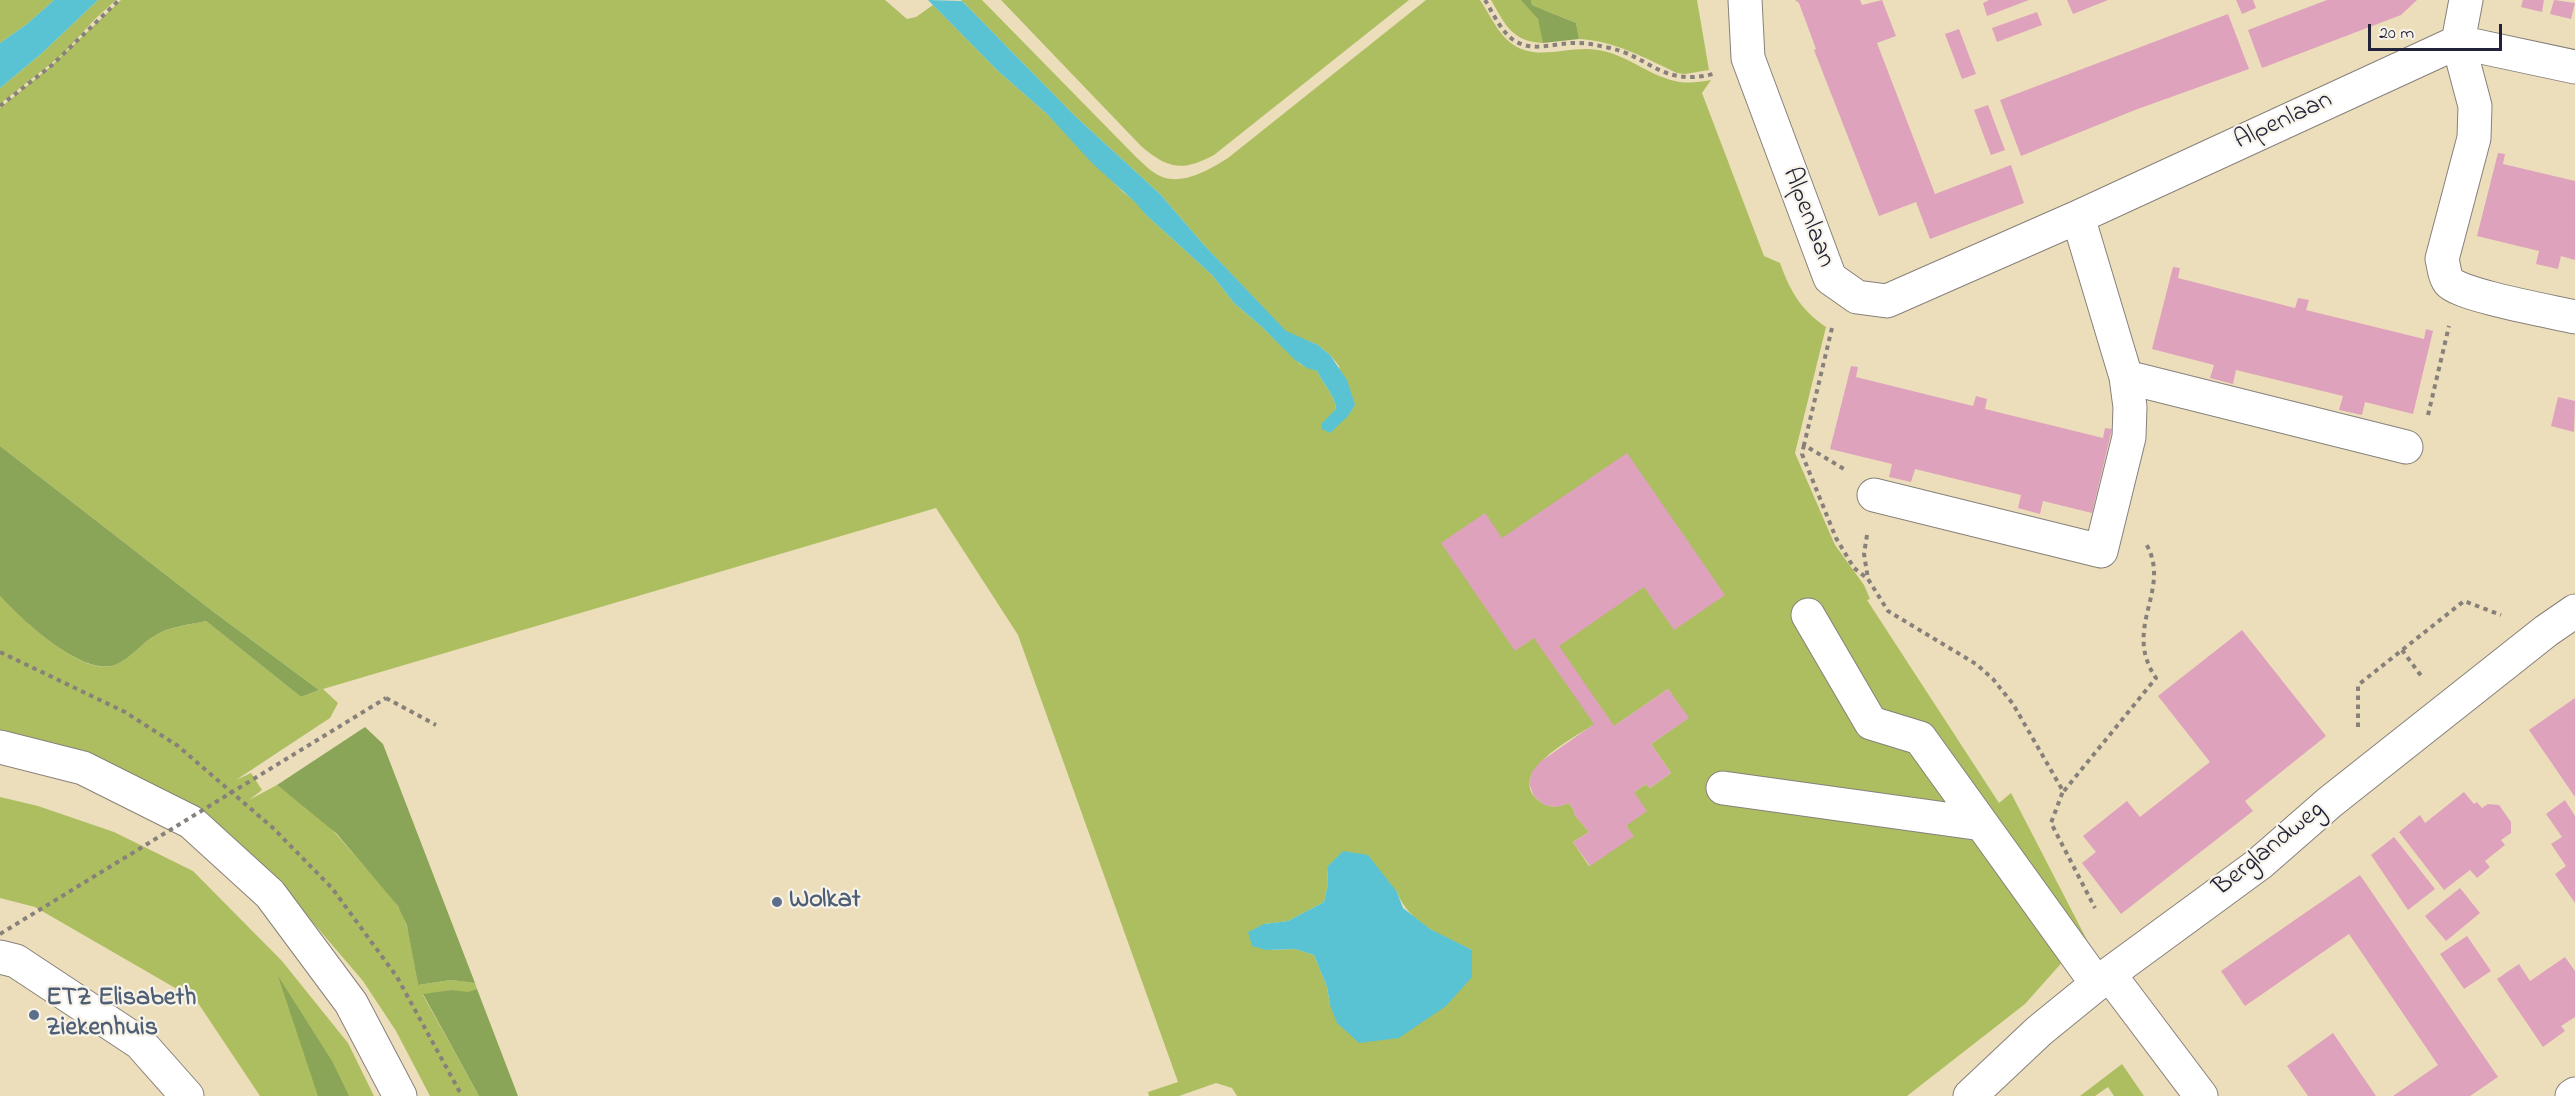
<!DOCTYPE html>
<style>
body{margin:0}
#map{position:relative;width:2575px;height:1096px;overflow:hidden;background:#ecdebb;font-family:"Indie Flower",sans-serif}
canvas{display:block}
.scale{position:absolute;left:2368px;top:24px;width:134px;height:27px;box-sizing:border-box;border:3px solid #22223b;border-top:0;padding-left:8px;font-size:18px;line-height:21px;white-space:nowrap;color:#22223b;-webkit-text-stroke:4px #f7f3e8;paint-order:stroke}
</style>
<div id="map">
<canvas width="2575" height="1096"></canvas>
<div class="scale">20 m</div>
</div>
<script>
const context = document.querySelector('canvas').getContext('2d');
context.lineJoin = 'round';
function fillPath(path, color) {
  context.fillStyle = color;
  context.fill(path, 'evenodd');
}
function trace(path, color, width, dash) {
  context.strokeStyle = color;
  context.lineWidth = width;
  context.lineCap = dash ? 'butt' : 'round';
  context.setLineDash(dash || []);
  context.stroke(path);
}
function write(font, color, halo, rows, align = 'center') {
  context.font = font + ' "Indie Flower",sans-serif';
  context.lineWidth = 4.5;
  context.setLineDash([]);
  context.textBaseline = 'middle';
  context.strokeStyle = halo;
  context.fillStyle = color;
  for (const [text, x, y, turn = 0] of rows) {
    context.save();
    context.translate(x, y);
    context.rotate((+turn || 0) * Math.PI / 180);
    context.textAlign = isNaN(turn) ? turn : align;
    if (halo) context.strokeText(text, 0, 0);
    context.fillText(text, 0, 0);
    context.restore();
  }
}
const green = new Path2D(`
 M0,0h54l-27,24 -27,19z
 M98,0h18l-21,19 -32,35 -63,50v-16l41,-34z
 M121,0h764l22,19 9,-2 17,-12 65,66 49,43 76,78 14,11 8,11 67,61 22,28 28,24 38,37 17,7c6,13 18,24 19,38l-8,10 20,-3 -9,-50 -9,-11 -12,-10 -32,-13 -82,-87 -44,-51 -85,-78 -114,-116h21l155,158c7,6 14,14 23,18 22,10 49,-6 68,-18l198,-158h54c11,16 19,37 37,47 24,13 55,-2 81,3 28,4 50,25 77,31 12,3 24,1 36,-1l-9,13 62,163 16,7c10,28 21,47 46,64l-31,126 40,92 29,40 6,14 -3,1 132,203 12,-10 77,149 -23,17 -40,45 -118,92h-670l-5,-8 -16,-5 -37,13h-30l-1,-4 30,-10 -160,-447 -82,-127 -613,181 15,14 -8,15 -94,62 15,-7 11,17 -13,10 28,-15 52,41 65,74 7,11 7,19 10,55 33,-5 24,3 2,6 -9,4 -17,-3 -28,5 56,101h-49l-34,-65 -33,-50 -60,-70 -274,-173 -29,-8v-134c21,22 83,82 115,69 17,-7 26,-22 41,-30 16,-9 33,-10 50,-14l95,76 18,-7 -104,-77 -215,-167v-338l51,-42zM1668,689l20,29 -37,26 20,29 -21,15 -4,-4 -12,8 -8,34 7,10 -44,30 -16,-24 16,-10 -15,-18 1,-2 -6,-9c-11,4 -21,6 -31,-3 -32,-28 36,-62 55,-75l8,10zM1327,867l70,25c12,32 46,44 75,58l-142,55 -3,-18 -13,-32 -19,-6 -29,1 -2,-26 24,-3 36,-19 4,-18z
 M1001,0h408l-195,155c-32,17 -46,14 -73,-9z
 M1491,0c8,0 22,0 30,0 17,6 20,28 22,43 -31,-1 -38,-19 -52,-43z
 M1531,0h166l12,70 -24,4 -8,-1c-32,-15 -62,-32 -98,-34l-3,-16 -44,-18z
 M0,797l38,9 76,26 79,39 89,90 66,82 26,53h-114l-64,-96 -161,-93 -35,-9z
 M2122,1064l22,32h-30l-6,-9 -13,9h-15z`);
const forest = new Path2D(`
 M1521,0h10l1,5 44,18 3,16 -36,4 -5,-24z
 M0,446l215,167 104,77 -18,7 -95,-76c-17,4 -35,5 -50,14 -15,8 -24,23 -41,30 -32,12 -94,-46 -115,-69z
 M365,727l18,17 92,239 -24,-3 -33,5 -11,-59 -9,-20 -62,-73 -59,-48z
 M278,976l54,85 17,35h-31z
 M477,989l41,107h-39l-56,-102 28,-4 17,2z`);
const water = new Path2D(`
 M54,0h44l-57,54 -41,34v-45l27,-19z
 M928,0l34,1 113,115 85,78 44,51 82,86 32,14 12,10 17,25 8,25 -7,11 -18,17 -8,-4 -1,-5 15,-15c-1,-14 -13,-25 -19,-38l-10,-3 -12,-8 -33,-33 -28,-24 -22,-28 -67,-61 -9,-11 -44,-40 -45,-49 -49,-43z
 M1343,851l25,4 29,37 6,16 27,21 42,21v27l-26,29 -47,32 -40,5 -22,-20 -7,-18 -3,-18 -13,-32 -19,-6 -29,1 -14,-4 -4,-14 16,-8 24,-3 36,-19 4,-18 -1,-17z`);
const building = new Path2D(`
 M1795,0h65l2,5 20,-5 14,36 -19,7 58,151 76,-29 13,38 -94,36 -14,-37 -37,14 -65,-166 2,-1 -17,-46z
 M1989,0h40l-42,16 -4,-13z
 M2067,0h41l-35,14z
 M2236,0h17l3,8 -14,6z
 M2327,0h90l-16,15 -139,53 -14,-38z
 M2523,0h21l-2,12 -21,-5z
 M2554,0l21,3 -4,16 -21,-5z
 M2037,12l5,13 -45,17 -5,-14z
 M2228,14l21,55 -114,41 -114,46 -21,-56z
 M1959,29l17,45 -14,5 -17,-45z
 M1988,105l17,45 -14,5 -17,-45z
 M2498,153l7,1 -2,10 72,17v79l-14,-4 -3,13 -22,-5 3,-13 -62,-15z
 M2173,267l7,1 -2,10 117,30 3,-10 11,2 -3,10 118,29 2,-10 7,2 -20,83 -48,-12 -3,13 -23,-5 4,-14 -107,-26 -3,14 -23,-6 4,-13 -62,-16z
 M1851,366l7,1 -2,10 117,29 3,-10 11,3 -2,10 118,29 2,-10 7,1 -20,84 -49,-12 -3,13 -22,-6 3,-13 -106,-26 -4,13 -22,-5 3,-13 -62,-15z
 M2558,397l17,4 -1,31 -23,-6z
 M1627,453l98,142 -51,35 -30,-43 -85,59 55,80 54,-37 21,29 -38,26 20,29 -21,15 -4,-4 -12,8 13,19 -21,15 8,10 -44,30 -17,-24 16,-10 -16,-19 2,-1 -6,-9 -12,4 -13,-2 -10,-9 -5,-12 3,-12 8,-10 54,-38 -60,-86 -19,13 -74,-108 44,-30 17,25z
 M2242,630l84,106 -81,65 8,10 -132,103 -39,-51 14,-11 -13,-16 44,-35 13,16 70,-55 -52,-66z
 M2575,698v99l-46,-67z
 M2464,792l10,12 3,-2 5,6 6,-4 11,1 12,17v11l-10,7 4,5 -20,16 5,6 -13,11 -7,-8 -26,20 -45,-58 21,-17 5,8z
 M2565,800l10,16v87l-20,-29 11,-8 -15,-22 11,-7 -16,-23z
 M2394,837l41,52 -27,21 -37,-55z
 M2360,875l138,202 -28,19h-77l45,-31 -89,-131 -104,72 -24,-35z
 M2460,888l20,25 -34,28 -21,-25z
 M2467,936l24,35 -27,18 -24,-35z
 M2565,957l10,14v46l-14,9 4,5 -22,16 -46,-68 22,-15 11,17z
 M2333,1033l43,63h-68l-21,-30z`);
const path = new Path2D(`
 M1485,0c8,13 16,32 30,41 20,12 41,1 63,2 9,0 18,2 27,4 45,8 55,40 108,27
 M0,106l52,-41 67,-65
 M1832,328l-28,117 40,24
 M2428,415l21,-89
 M1804,445l-2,9 34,84 18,30 14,11 20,32 88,53 17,15 20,25 50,87 -12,32 44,85
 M1867,535l-3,19 4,25
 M2402,650l20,27
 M0,652l125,60 53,34 95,82 59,60 65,89 65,119
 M386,698l50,27
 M2358,727v-42l106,-84 37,14
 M2064,791l92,-113c-35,-51 18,-89 -11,-136`);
const minor = new Path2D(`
 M1745,0l3,58 82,220 27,19 30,4 191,-84 380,-175 117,25
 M2466,0l-8,42 17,64 -1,32 -32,121c2,7 2,17 7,23 10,13 105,30 126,35
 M2126,377l280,70
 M1874,495l227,56 28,-114 1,-30 -4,-30 -48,-160
 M1808,615l63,108 49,15 177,246
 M0,747l83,21 108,54 79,72 81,109 49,93
 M1723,788l259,36
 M0,957l16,4 124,82 47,53
 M2109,974l92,122
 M1970,1096l69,-65 70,-57 150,-110 71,-62 216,-171 29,-20
 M2572,1096l3,-2`);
const pathBridge = new Path2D(`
 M0,934l386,-236`);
const markers = [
 [777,902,6,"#5c6f8a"],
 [34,1015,6,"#5c6f8a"]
];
const streetNames = [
 ["Alpenlaan",2284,122,-25],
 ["Alpenlaan",1807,218,69],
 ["Berglandweg",2270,850,-39]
];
const serviceNames = [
 ["Wolkat",789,902],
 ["ETZ Elisabeth",46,1000],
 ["Ziekenhuis",46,1030]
];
fillPath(green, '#adbe61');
fillPath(forest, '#8aa557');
fillPath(water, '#59c3d3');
fillPath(building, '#dea2bc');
trace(minor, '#87807b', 35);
trace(path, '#87807b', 4, [4.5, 4.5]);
trace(minor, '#fff', 33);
trace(pathBridge, '#87807b', 4, [4.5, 4.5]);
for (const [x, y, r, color] of markers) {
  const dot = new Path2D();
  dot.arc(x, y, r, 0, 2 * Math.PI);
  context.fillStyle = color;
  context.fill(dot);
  trace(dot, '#f7f3e8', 2);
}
write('26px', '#22223b', '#f7f3e8', streetNames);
write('bold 26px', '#4e5e75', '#f7f3e8', serviceNames, 'left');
</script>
